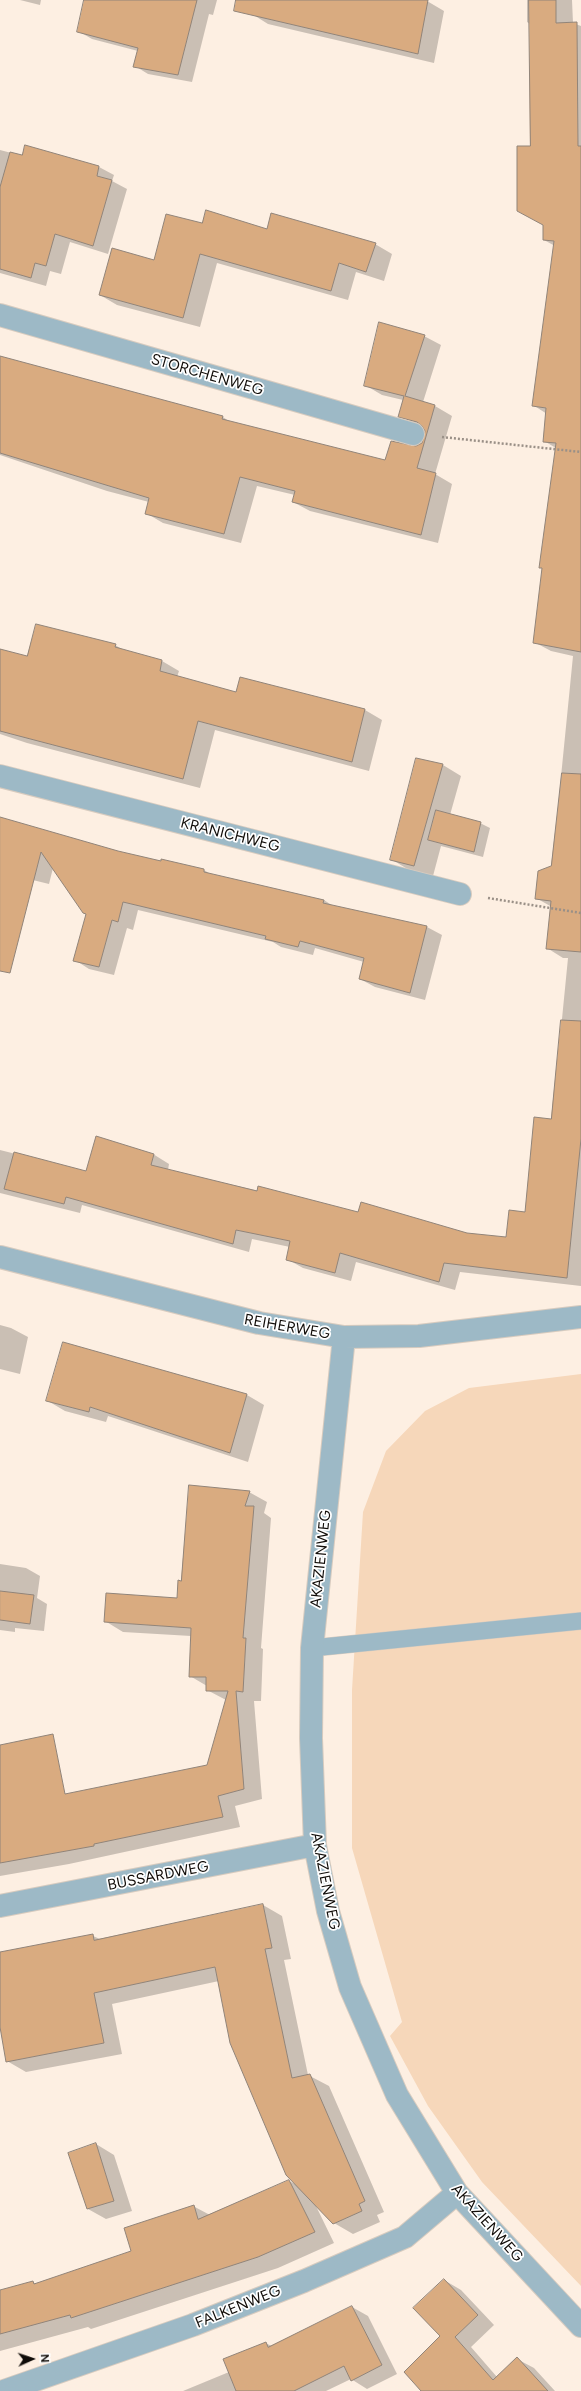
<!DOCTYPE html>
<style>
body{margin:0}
#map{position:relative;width:581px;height:2391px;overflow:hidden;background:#fdefe2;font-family:Figtree,sans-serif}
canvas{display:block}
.north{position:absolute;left:12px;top:2339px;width:40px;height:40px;-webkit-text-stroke:3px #fff;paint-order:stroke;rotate:87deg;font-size:11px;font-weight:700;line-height:16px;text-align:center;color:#100c08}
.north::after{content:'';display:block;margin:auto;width:14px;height:18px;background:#100c08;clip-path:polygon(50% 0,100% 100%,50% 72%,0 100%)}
</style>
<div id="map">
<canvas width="581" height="2391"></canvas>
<div class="north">N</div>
</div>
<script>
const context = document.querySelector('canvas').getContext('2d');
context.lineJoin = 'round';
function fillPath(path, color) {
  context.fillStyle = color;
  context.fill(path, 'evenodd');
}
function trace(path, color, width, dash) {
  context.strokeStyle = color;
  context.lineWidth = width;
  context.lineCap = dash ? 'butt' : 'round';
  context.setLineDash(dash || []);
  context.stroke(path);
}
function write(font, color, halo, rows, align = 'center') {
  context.font = font + ' Figtree,sans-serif';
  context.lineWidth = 3.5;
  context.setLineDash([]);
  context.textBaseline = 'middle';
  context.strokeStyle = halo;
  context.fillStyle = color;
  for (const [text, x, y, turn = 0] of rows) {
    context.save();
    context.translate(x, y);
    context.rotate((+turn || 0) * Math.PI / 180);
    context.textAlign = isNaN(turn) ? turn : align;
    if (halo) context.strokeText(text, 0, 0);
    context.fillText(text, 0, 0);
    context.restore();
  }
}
const green = new Path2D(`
 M581,1374v912l-99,-104 -54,-76 -38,-70 12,-14 -50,-174v-158l11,-178 23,-61 39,-40 44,-23z`);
const shadow = new Path2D(`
 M20,0h21l-1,5z
 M85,0h132l-4,15 -4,-1 -17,68 -44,-8 -13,-8 3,-15 -46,-12 -14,-8z
 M255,0l172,1 17,10 -10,52 -166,-39 -16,-10z
 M527,0h45l1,23 8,3v1260l-121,-14 -5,18 -99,-28 -5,19 -48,-13 -16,-9 3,-12 -38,-8 -3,13 -167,-47 -2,8 -80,-20v-43l87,22 66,-18 16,10 -1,6 191,44 108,20 39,4 20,-25 26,-93 16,-162h-5l-16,-10 5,-41 -16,-9 16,-31 21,-211 -22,-5 -17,-9 9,-73 -3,-2 16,-119 -12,-7 3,-27 -14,-9 22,-159 -11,-6v-15l-13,-78 -1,-123 -3,-2z
 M0,150l23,6 76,11 15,8 -2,6 15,8 -19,65 -38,-12 -9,32 -11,-3 -4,15 -46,-13z
 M202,225l173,19 17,10 -8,27 -28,-9 -8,28 -131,-37 -17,64 -83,-22 -17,-10 54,-34z
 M424,336l17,9 -18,57 12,4 17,10 -17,58 17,10 -14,59 -128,-32 -17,-9 2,-7 -38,-9 -16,57 -78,-20 -17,-10 3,-11 -42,-11 -107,-36v-98l223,60 7,5 156,39 37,-18 3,-12 -1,-3 -26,-12 4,-16 -21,-5 -17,-10z
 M115,645l10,6 37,10 17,10 -2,6 60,16 4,-15 124,32 17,10 -13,51 -154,-41 -15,58 -173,-45 -27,-9v-84l28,7z
 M417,760l26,5 18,11 -11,39 30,8 10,5 -7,29 -42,-11 -8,30 -24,-6 -18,-11z
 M0,818l118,34 86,18 8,5 112,25 9,6 94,21 15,8 -17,65 -50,-13 -15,-8 4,-17 -49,-14 -2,7 -32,-8 -8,-5 -135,-32 -5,20 -6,-2 -13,47 -25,-6 -14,-9 12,-46 -34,-46 -4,16 -49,-12z
 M0,1325l11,3 17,9 -8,37 -20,-5z
 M63,1343l184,52 17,10 -16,57 -140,-46 -2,6 -41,-11 -17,-10z
 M249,1492l18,10 -3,11 7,5 -10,130 2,1 -2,52h-7l8,98 -27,7 5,21 -171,37 -69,12v-58l208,-52 18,-66 -19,-10v-4l-17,-10 1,-40 -68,-4 -18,-11 73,-21 4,-18z
 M0,1564l26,4 14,8 -3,22 10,6 -3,27 -29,-3v4l-15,-2z
 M263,1905l19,11 9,43 -7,1 24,115 21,11 55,126 -7,3 3,7 -27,12 -19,-11 -19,-19 19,39 -56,25 -187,61 -3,-2 -88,24v-60l32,-9 4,2 96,-32 61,-46 17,9 79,-34 8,4 -78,-204 -107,23 10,50 -96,18 -19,-11 -7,-39v-69l93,-17 7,3z
 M96,2144l18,11 18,56 -26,8 -18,-10z
 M444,2280l17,10 33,35 -23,22 26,30 20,-18 17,9 21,23h-132l19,-54z
 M352,2307l16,9 29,58 -30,15 -16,-10 -25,12h-143l46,-19 36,-29 7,3z`);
const building = new Path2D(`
 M84,0h113l-19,75 -45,-8 5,-19 -61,-16z
 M236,0h192l-10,54 -184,-43z
 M529,0h27v23l21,-1 1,124h3v506l-48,-9 9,-75h-3l17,-125 -13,-1 3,-34 -14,-2 22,-165 -11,-1v-15l-26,-14v-65h13z
 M25,145l74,21 -2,10 15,4 -19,66 -38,-12 -9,32 -11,-3 -4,15 -31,-9v-82l10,-35 12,3z
 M206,210l61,19 4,-16 105,30 -10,29 -27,-9 -8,28 -131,-37 -17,64 -84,-23 13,-47 42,12 12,-46 36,9z
 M379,322l46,13 -20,61 30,9 -18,63 19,5 -15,62 -129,-33 3,-11 -55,-14 -16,57 -79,-20 4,-16 -149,-45v-97l223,60 -1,3 163,41 6,-19 25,5 6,-3 3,-12 -3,-5 -5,-4 -19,-5 6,-21 -40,-10z
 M36,624l80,20 -1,3 47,13 -2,11 76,21 4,-15 125,32 -13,53 -154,-41 -15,58 -183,-48v-82l27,7z
 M416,758l27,6 -29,102 -24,-6z
 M562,773l19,1v178l-35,-3 5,-48 -16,-2 3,-28 13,-5z
 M436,810l45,12 -7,30 -46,-12z
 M0,817l118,34 43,10v-2l43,10v3l120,28 -1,3 104,23 -17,67 -51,-14 5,-21 -64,-17 -2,6 -33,-8 1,-3 -143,-34 -5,20 -6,-2 -13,47 -26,-6 13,-47 -3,-1 -42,-61 -31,121 -10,-2z
 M561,1020l20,1v118l-14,139 -123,-15 -5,19 -99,-29 -5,20 -49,-13 4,-19 -54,-11 -3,14 -167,-47 -2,7 -60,-15 10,-37 72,19 10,-35 58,18 -3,11 106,26 1,-5 100,26 3,-10 106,31 39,4 3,-27 16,2 9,-95 17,2z
 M63,1342l184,52 -17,59 -140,-46 -1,5 -43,-11z
 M189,1485l61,6 -5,15h9l-11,132h3l-3,54 -7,-1 8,98 -26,7 5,21 -129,27v2l-94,17v-118l53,-11 12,60 142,-29 21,-74h-22v-14h-17l2,-49 -87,-6 2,-29 71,5 1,-18 3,1z
 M0,1591l34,4 -4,29 -30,-4z
 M263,1904l9,44 -7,1 27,129 18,-4 55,127 -6,3 3,7 -29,13 -47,-49 -56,-132 -15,-76 -121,26 10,50 -98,19 -6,-35v-75l93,-18 1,6z
 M96,2143l18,58 -27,8 -19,-56z
 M289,2180l26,52 -57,25 -187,61 -1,-3 -70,19v-44l33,-9 1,3 97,-33 -7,-23 70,-23 4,14z
 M444,2279l34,36 -23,22 38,43 24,-23 31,34h-127l-17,-19 36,-36 -27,-28z
 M352,2306l30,59 -31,16 -7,-15 -50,25h-58l-13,-32 43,-17 2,5z`);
const path = new Path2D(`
 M442,437l139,15
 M488,898l93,15`);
const service = new Path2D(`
 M312,1648l269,-27`);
const minor = new Path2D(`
 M0,315l413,119
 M0,776l460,118
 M0,1257l259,66 85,14 75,-1 162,-19
 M344,1337l-32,311 -1,90 4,107 13,66 22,76 47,108 60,98 124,133
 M0,1906l315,-61
 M4,2391l189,-66 111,-44 101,-44 52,-44`);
const streetNames = [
 ["STORCHENWEG",207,375,16],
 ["KRANICHWEG",230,835,14],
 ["REIHERWEG",287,1327,10],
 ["AKAZIENWEG",321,1559,-84],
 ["BUSSARDWEG",158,1876,-11],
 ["AKAZIENWEG",325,1881,79],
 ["AKAZIENWEG",487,2223,48],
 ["FALKENWEG",238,2307,-22]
];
fillPath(green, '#f6d7ba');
fillPath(shadow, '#0003');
fillPath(building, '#d9ab80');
trace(building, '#918479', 1);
trace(service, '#d7cbbf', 18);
trace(minor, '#d7cbbf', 24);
trace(path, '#9a9087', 2.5, [2, 2]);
trace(service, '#9db9c6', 17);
trace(minor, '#9db9c6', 22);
write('15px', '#100c08', '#fff', streetNames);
</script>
